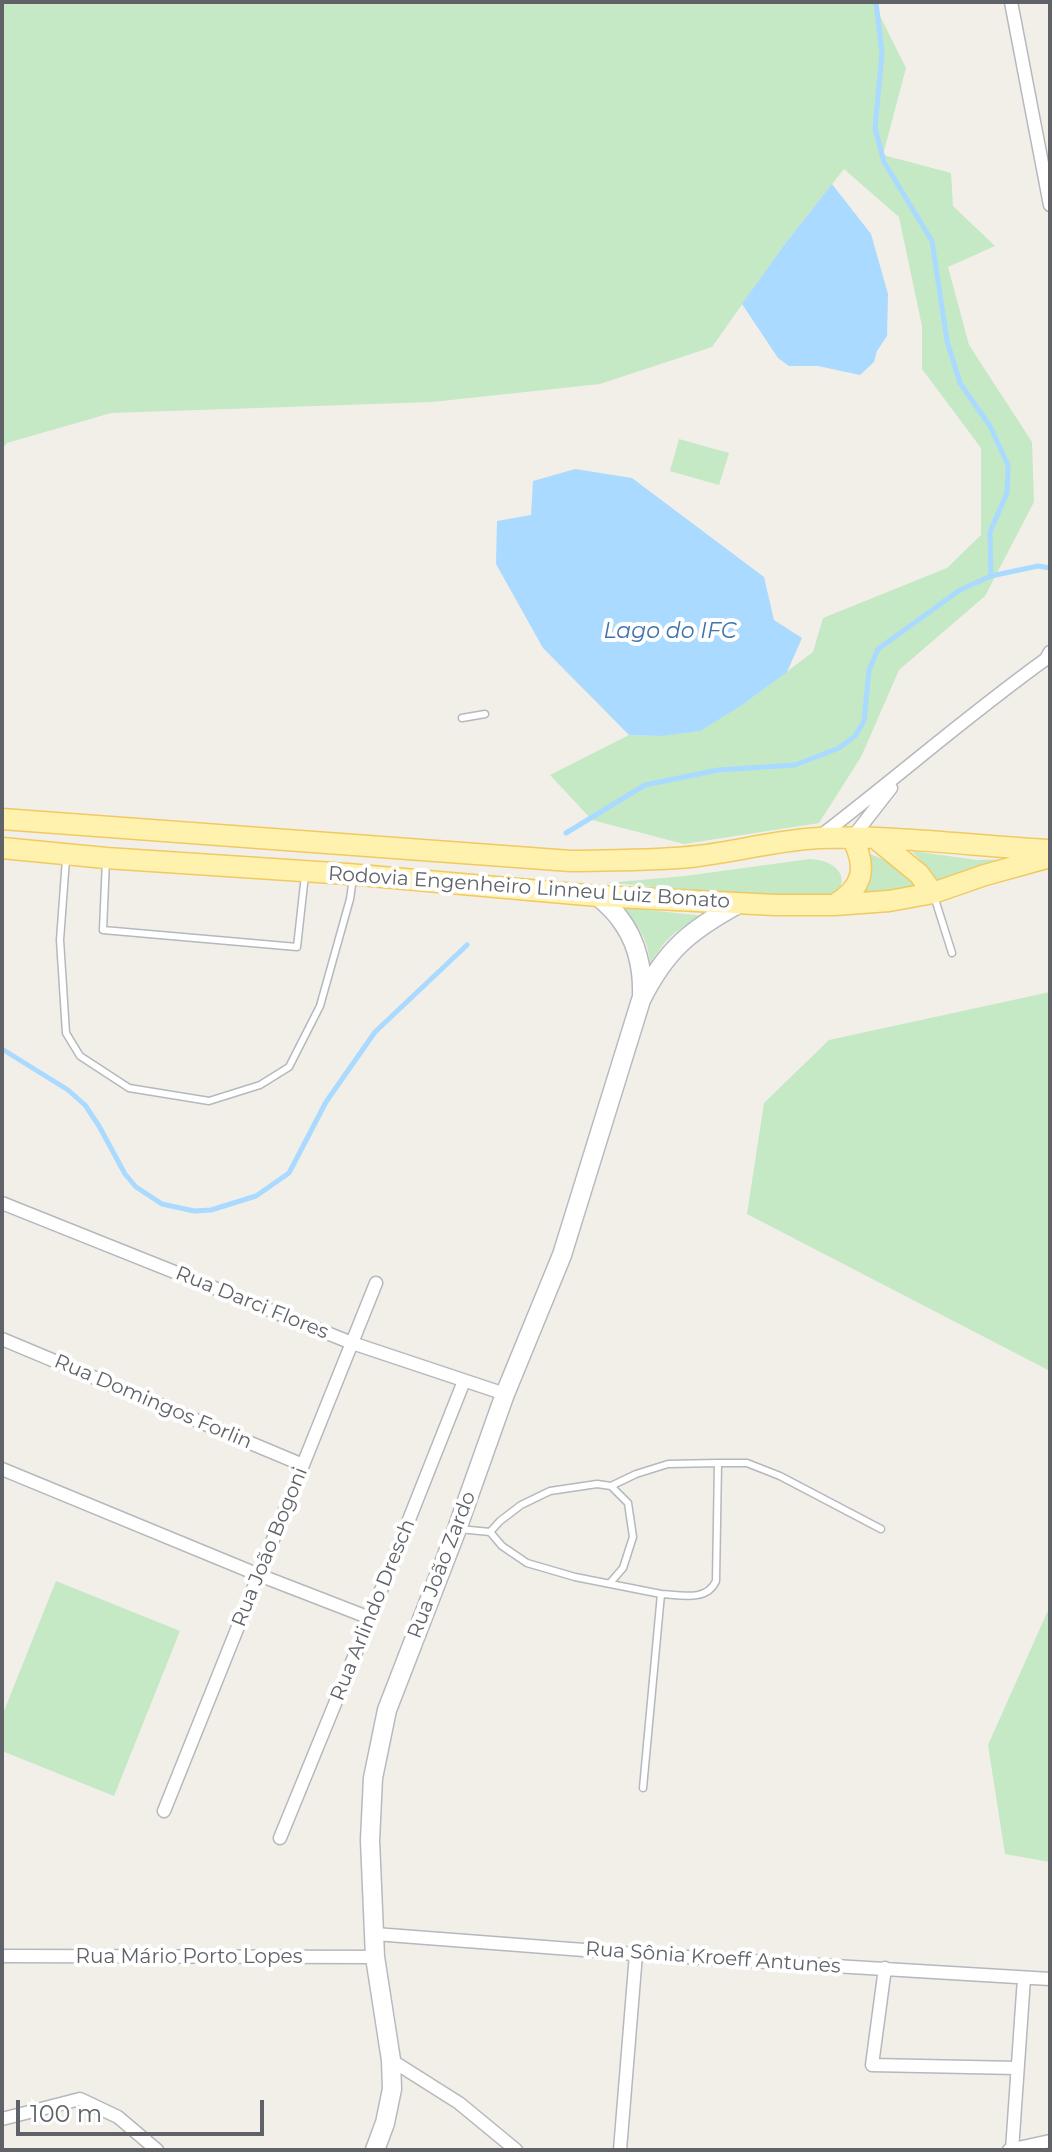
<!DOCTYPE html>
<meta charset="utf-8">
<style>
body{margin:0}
#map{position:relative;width:1052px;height:2152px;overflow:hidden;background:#f1efe8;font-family:Montserrat,sans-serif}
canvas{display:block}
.frame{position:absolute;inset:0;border:4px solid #5f6368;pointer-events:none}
.scale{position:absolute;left:16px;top:2100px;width:248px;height:36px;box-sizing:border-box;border:4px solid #5f6368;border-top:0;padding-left:10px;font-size:24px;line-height:28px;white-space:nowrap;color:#5f6368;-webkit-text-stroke:6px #fff;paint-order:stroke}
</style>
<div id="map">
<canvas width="1052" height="2152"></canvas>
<div class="frame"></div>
<div class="scale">100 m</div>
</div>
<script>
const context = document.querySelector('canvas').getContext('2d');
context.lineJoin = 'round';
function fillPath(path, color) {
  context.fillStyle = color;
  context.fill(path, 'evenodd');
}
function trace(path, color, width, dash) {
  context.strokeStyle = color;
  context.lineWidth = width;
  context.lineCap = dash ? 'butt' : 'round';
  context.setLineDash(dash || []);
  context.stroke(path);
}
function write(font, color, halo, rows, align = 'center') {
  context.font = font + ' Montserrat,sans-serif';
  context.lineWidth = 8;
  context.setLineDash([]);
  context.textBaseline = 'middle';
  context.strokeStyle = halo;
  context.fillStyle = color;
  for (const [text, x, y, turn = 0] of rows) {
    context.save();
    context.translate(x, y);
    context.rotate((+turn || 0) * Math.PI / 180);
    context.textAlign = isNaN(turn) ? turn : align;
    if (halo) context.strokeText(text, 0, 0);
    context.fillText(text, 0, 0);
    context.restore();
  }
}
const green = new Path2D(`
 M2,2h871l33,66 -23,87 68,18 2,33 42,40 -47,21 21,78 63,97 2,60 -49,94 -86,74 -38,87 -42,66 -135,21 -92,-24 -42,-45 79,-40 31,1 85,-33 68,-51 10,-34 124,-50 34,-33v-87l-59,-79v-43l-23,-109 -55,-48 -60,76 -72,102 -112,37 -168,18 -321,11 -104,30 -5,6z
 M679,439l50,14 -10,32 -49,-14z
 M862,851l33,13 24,23 -58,14c8,-18 5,-31 1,-50z
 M912,851l65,9 36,-1 -77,27 -15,-25z
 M810,859c27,1 44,20 21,42l-114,-7 -113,-12h14l67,-6z
 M619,907l86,9c-30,14 -37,19 -55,48 -1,-23 -13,-43 -31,-57z
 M1050,992v379l-303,-157 17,-111 65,-63z
 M56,1581l124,50 -66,165 -112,-45v-35z
 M1050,1606v256l-45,-8 -17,-109z`);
const water = new Path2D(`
 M832,184l39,50 17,60 -1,42 -10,15 -3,11 -14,13 -42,-9h-29l-11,-8 -36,-54 42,-59z
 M575,469l57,9 132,99 10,43 28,18 -15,34 -42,31 -45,28 -40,5 -31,-1 -86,-87 -47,-84 1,-43 34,-6 2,-34z`);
const stream = new Path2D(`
 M991,576l47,-10 12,2
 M566,833l79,-48 73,-15 77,-5 44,-17 16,-12 9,-15 5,-51 9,-21 82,-59 31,-14 -1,-44 17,-39 1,-28 -18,-39 -30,-43 -13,-42 -15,-100 -48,-79 -9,-34 7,-75 -6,-51
 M2,1049l66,41 17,15 14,21 26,48 11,13 26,17 32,7 17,-1 45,-14 33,-23 37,-71 49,-70 92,-87`);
const service = new Path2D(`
 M462,718l23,-4
 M66,859l-6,81 6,93 14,23 49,32 80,13 51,-16 29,-18 31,-61 30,-107 3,-21
 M106,860l-3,70 194,17 8,-72
 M934,896l18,57
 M718,1463h29l33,13 101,53
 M611,1486l25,-12 32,-10 50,-1 -2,118c-9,21 -36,14 -55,13
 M459,1529l31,3 12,14 25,17 48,14 86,17 -18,194
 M490,1532l10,-11 21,-16 29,-14 47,-7 14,2 17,17 5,34 -10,31 -13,15`);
const minor = new Path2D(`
 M1011,2l39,203
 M819,837c76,-58 149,-122 227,-178l4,-7
 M852,838l39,-50
 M2,1203l350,140 153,51
 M2,1339l301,126
 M2,1469l257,106 111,43
 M164,1811l212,-528
 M280,1838l90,-220 94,-237
 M375,1934l261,20 414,25
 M2,1956l373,1
 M885,1968l-13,97 145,3
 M391,2060l68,43 57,47
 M2,2119l78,-20 38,18 39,33
 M620,2150l16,-196
 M1009,2150l41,-9
 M1012,2150l12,-172`);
const secondary = new Path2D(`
 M598,896c7,7 16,14 22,23 17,22 23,51 22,78
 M375,2150l10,-27 7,-34 -1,-29 -16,-103 -5,-117 3,-62 14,-68 70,-181 48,-135 57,-139 79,-255c25,-51 51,-71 99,-97`);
const primary = new Path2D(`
 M2,819l569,42c42,-1 85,0 127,-5 41,-5 80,-16 121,-18 77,-3 154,8 231,12
 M875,838l44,36 14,19
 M2,848l104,10 242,16 250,22 177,9h59l55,-4 44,-8 52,-18 65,-18
 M834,905c29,-17 34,-37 18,-67`);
const streetNames = [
 ["Rodovia Engenheiro Linneu Luiz Bonato",529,888,4],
 ["Rua Darci Flores",252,1303,22],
 ["Rua Domingos Forlin",153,1402,23],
 ["Rua João Bogoni",270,1547,-68],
 ["Rua João Zardo",442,1565,-69],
 ["Rua Arlindo Dresch",373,1610,-68],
 ["Rua Mário Porto Lopes",189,1957],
 ["Rua Sônia Kroeff Antunes",713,1958,4]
];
const waterNames = [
 ["Lago do IFC",670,632]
];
fillPath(green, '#c5e8c5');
fillPath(water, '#aadaff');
trace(stream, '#aadaff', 5);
trace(service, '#b5b8bc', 9);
trace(minor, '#b5b8bc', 15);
trace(secondary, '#b6babf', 21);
trace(primary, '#f2c960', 23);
trace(service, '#fff', 6);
trace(minor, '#fff', 12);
trace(secondary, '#fff', 18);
trace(primary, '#fff2af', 20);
write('20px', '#5f6368', '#fff', streetNames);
write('italic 22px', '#4174aa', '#fff', waterNames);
</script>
